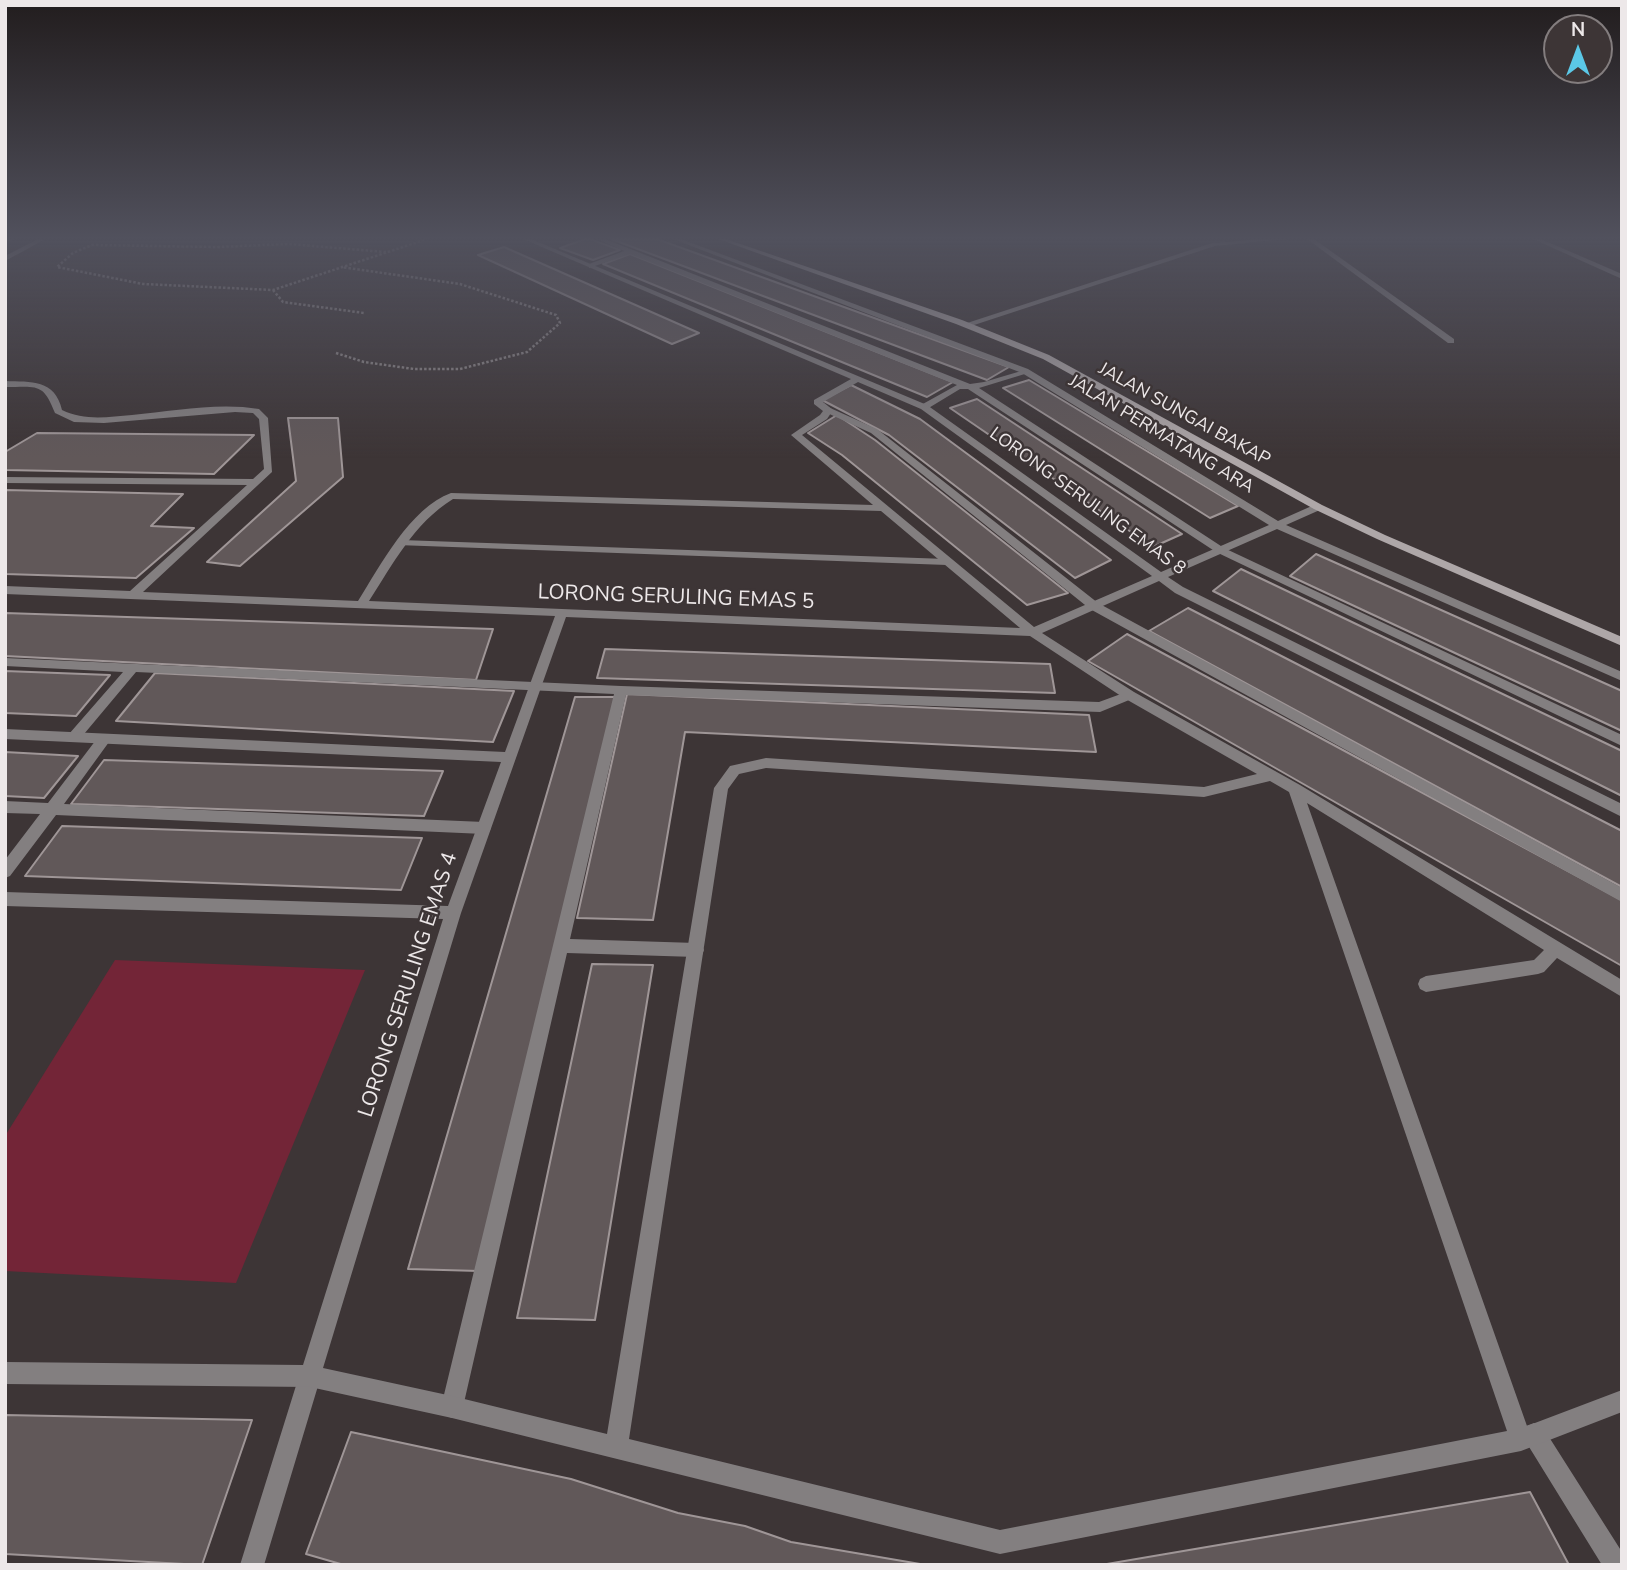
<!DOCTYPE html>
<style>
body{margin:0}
#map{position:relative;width:1627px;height:1570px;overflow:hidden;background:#3d3536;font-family:"Nunito Sans",sans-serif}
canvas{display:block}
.frame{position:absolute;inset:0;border:7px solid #ede8e9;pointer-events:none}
.north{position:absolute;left:1543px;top:14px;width:70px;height:70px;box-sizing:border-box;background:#3d3536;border:2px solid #837d7e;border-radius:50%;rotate:0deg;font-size:19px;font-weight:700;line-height:28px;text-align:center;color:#ede8e9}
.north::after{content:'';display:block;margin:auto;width:24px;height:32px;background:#5bc8e7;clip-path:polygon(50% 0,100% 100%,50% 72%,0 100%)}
</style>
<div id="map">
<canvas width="1627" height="1570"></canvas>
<div class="frame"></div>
<div class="north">N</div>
</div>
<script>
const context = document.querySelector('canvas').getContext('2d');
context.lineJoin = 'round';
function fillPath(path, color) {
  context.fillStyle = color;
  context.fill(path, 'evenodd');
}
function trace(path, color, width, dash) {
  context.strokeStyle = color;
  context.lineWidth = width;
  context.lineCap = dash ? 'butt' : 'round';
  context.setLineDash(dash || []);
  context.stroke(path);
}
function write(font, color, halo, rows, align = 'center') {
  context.font = font + ' "Nunito Sans",sans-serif';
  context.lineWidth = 5;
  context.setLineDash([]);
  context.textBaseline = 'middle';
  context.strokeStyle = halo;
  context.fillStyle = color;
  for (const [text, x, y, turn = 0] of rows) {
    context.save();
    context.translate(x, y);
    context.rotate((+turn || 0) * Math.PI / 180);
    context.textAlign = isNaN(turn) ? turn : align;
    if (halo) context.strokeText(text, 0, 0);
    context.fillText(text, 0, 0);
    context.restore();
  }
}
const green = new Path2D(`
 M115,960l250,10 -129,313 -231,-12v-135z`);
const building = new Path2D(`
 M585,239h5l30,11 -27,10 -33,-12z
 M611,239h46l352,128 -22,13z
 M504,247l195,86 -27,11 -194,-89z
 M630,254l323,128 -26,15 -324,-133z
 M1029,380l209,126 -28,12 -207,-130z
 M851,385l69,34 191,141 -36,18 -186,-143 -67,-35z
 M977,399l205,135 -29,13 -203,-139z
 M837,415l38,25 193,153 -41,12 -185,-150 -34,-22z
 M288,418h50l5,59 -103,89 -33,-4 89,-81z
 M37,433l217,2 -40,39 -209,-4v-18z
 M5,490l178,4 -32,32 43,2 -58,50 -131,-4z
 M1316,554l306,137v40l-332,-155z
 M1241,569l381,182v45l-409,-205z
 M1188,608l434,223v56l-473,-256z
 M5,613l488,16 -17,51 -471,-24z
 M1127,634l495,266v66l-534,-305z
 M605,649l445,15 5,29 -458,-15z
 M5,671l105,4 -34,41 -71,-3z
 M155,673l359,18 -21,51 -377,-21z
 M627,694l462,21 7,37 -411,-20 -32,188 -76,-2z
 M575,697h44l-140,574 -71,-2z
 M5,752l73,4 -34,42 -39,-2z
 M104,760l339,11 -19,45 -353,-12z
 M62,826l360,12 -21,52 -376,-14z
 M592,964l61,1 -58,355 -78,-2z
 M5,1415l247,5 -50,145 -197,-11z
 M351,1432l220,47 107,34 67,13 46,16 135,23h-582l-38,-11z
 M1530,1492l39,73h-468z`);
const path = new Path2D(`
 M386,252l-97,-8 -72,3 -125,-2 -19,8 -16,14 86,17 130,6 154,-51
 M273,290l10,12 81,11
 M336,353l28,9 50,7h46l67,-17 33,-29 -4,-8 -96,-31 -119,-17`);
const lane = new Path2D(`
 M597,239h8l28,11 337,134 14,-2 44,-13v4l-49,15 245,160 398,187v11l-406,-194 -248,-163h-8l-33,20h-6v-4l36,-20 -327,-131 -41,14v-4l35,-13z
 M1261,239h26l-72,7 -247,81 -7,-2 251,-82z
 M1307,239h7l140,100v4h-6z
 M1533,239h8l81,35v5z
 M828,407l49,22 221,174 524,285v14l-532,-293 -219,-176 -46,-21v-4z
 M401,540l546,19 6,3 -6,3 -550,-20 -1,-2z
 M5,658l616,28 478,16 30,-11 6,4 -1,3 -34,14 -474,-17 -56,244 126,4 6,2 2,5 -2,5 -6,2 -129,-4 -104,454 -3,8 -8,3 -8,-3 -3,-8 173,-713 -478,-22 -57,68 -5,2 -7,-5 2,-3 54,-62 -118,-6z
 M104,734l7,5 -2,3 -45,62 420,18 5,2 2,4 -2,4 -5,2 -428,-19 -46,61 -5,2v-18l35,-46 -35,-1v-12l43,2 51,-67z
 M310,1365l8,3 3,8 -57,189h-24l59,-189 3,-8z
 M1534,1423l8,3 80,126v13h-20l-76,-123 -3,-8 3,-8z`);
const street = new Path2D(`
 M5,239h9l-9,4z
 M38,239l6,1 -39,21v-5z
 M523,239h8l396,166 234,167 108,-47 -247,-152 -349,-134h8l347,130 250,152 36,-16h8v4l-36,16 336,147v9l-345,-152 -109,48 15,10 439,217v13l-447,-224 -16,-12 -117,52 92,59 166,93 322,195v17l-65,-39 -13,14 -6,2 -112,18 -6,-3 -2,-5 2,-5 6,-3 108,-16 10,-10 -237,-147 220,623 95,-36v22l-101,39 -521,103 -548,-136 -142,-31 -305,-3v-22l298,3 140,-446 -438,-13v-14l443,14 53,-144 -496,-23v-10l500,23 50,-136 -550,-22v-8l125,5 117,-106 -242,-2v-6l248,2 11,-10 -5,-50 -6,-6 -18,-1 -131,11 -30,-1 -19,-9c-12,-31 -18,-26 -50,-26v-6c26,1 50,-2 57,29 22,11 46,7 70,5 41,-4 87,-13 127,-6l9,9 4,54 -129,120 215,9c22,-35 52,-93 93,-108l422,12 -82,-70 29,-20 3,-4 -9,-7v-4l37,-21zM858,382l63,27 231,167 -118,51 -232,-192 25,-16 6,-9 -10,-8zM453,499l428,12 139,117 -651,-27c24,-37 45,-78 84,-102zM566,617l464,19 94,62 133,76 -53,13 -438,-29 -36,8 -16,22 -107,646 -155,-38 -129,-28 138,-455zM766,768l438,29 66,-16 19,11 218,639 -507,99 -371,-91 99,-650 11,-15z`);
const secondary = new Path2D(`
 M718,239h8l236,81 87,35 273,150 63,30 237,102v9l-245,-107 -63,-30 -271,-150 -87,-35z`);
const farStreetnames = [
 ["JALAN SUNGAI BAKAP",1184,415,29],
 ["JALAN PERMATANG ARA",1161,435,31],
 ["LORONG SERULING EMAS 8",1087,502,36]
];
const streetNames = [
 ["LORONG SERULING EMAS 5",676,598,2],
 ["LORONG SERULING EMAS 4",409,985,-72]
];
fillPath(green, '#732537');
fillPath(building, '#615859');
trace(building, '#9f9697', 2);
trace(path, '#8b8586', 2.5, [2.5, 2]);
fillPath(lane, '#837f80');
fillPath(street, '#837f80');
fillPath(secondary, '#aea7a8');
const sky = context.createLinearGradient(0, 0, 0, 458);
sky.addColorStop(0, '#221d1e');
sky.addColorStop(0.52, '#51515d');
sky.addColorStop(1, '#51515d00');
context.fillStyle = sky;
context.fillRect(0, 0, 1627, 458);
write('18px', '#ede8e9', '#3d3536', farStreetnames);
write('21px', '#ede8e9', '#3d3536', streetNames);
</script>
